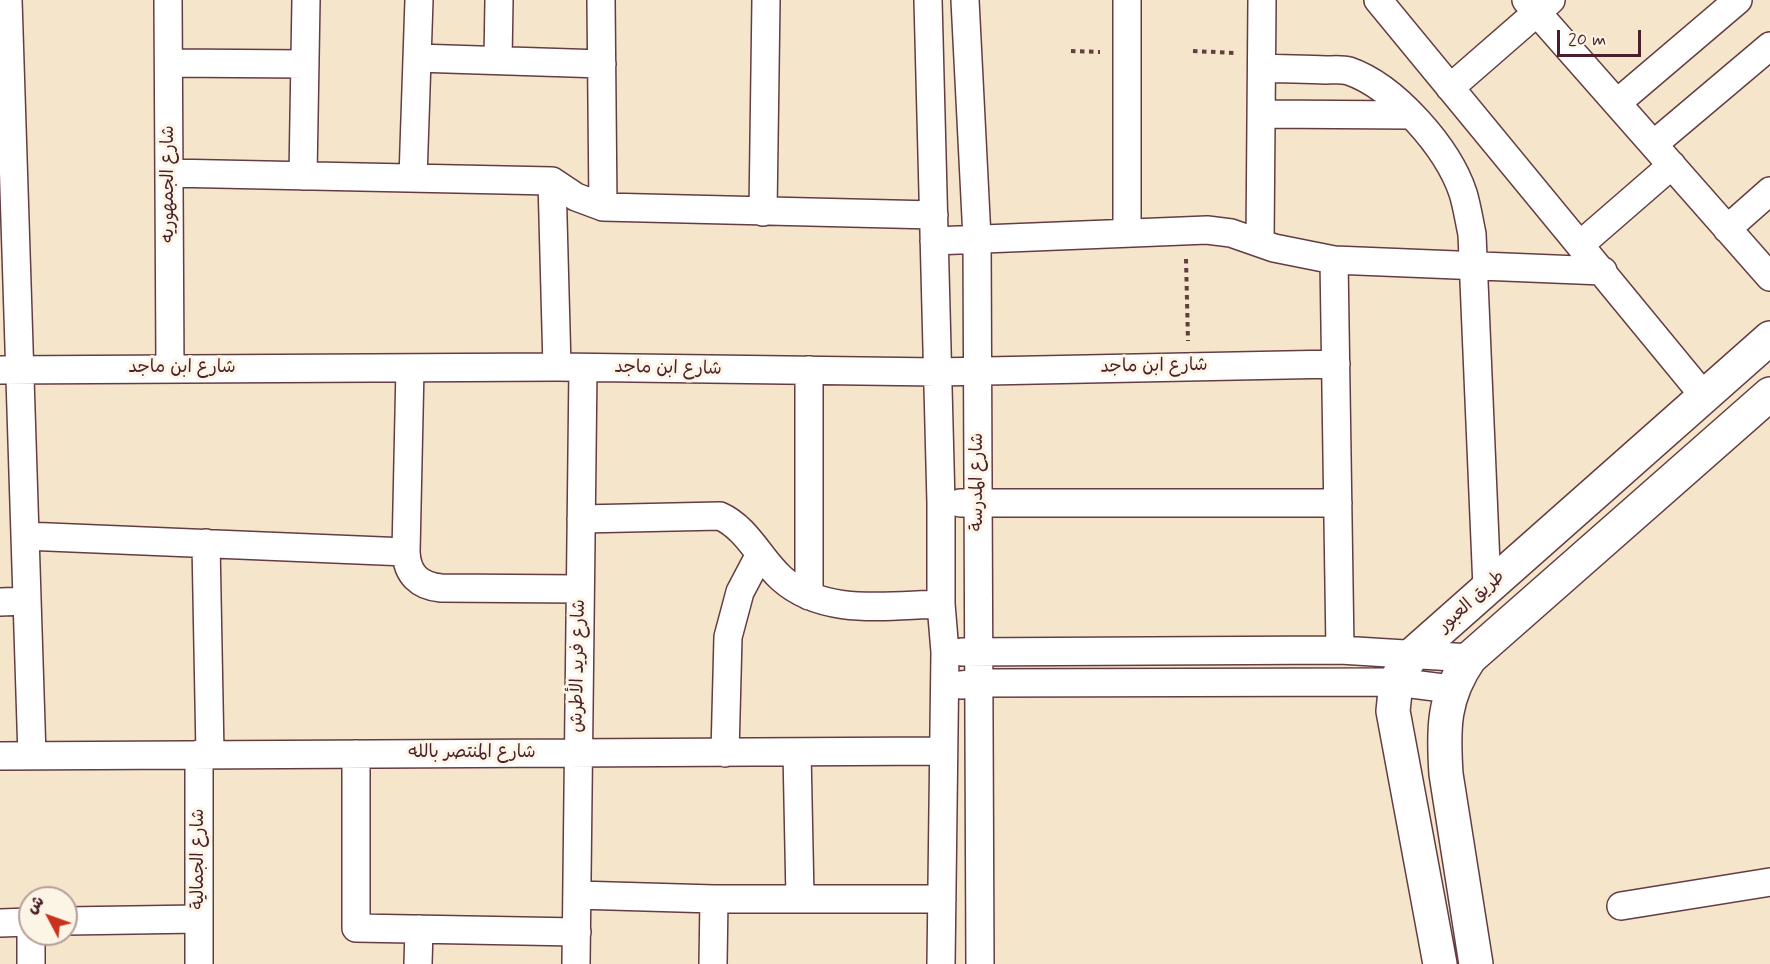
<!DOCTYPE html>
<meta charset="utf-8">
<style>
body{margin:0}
#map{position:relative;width:1770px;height:964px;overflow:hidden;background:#f5e5cb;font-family:Mynerve,"Playpen Sans Arabic",sans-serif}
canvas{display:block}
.north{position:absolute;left:18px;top:886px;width:60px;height:60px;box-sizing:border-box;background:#fcf5e5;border:2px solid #b59f9b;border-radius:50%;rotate:311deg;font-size:16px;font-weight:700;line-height:24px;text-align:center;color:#4a1f2b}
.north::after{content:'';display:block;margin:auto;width:21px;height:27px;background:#c8321e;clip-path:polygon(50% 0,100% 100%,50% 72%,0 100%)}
.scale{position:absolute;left:1557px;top:30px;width:84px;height:27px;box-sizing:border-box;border:3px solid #4a1f2b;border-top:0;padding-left:8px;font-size:18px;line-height:21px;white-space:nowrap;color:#4a1f2b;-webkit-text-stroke:4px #fcf5e5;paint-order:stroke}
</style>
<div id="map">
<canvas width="1770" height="964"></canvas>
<div class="north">ش</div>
<div class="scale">20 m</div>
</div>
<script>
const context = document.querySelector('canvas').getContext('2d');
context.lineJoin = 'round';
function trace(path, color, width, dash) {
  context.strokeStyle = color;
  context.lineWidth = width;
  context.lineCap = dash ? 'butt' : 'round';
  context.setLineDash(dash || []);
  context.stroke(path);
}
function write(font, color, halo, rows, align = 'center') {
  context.font = font + ' Mynerve,"Playpen Sans Arabic",sans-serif';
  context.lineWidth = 6;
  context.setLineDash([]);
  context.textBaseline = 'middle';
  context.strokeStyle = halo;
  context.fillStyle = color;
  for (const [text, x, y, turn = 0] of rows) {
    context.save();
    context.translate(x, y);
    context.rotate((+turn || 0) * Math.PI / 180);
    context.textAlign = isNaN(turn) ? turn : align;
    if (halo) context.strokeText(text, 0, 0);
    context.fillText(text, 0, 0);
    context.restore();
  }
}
const path = new Path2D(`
 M1071,51l29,1
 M1193,51l42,2
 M1186,259l2,82`);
const street = new Path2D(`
 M8,0l24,756
 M168,0l2,368
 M601,0l2,207
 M928,0l13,503v101l4,48 -4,312
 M965,0l12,238 3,726
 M1127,0v233
 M1378,0l326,396
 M1526,0l244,277
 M417,58l185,6
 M498,60l1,-60
 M169,63l136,1
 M1262,68c21,1 43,1 64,2 7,0 16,-1 23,1 46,16 99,77 114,122 4,13 6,27 9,41l15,354
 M1450,88l101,-88
 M1617,103l121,-103
 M1262,114l149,1
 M1654,144l116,-98
 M169,173l383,8 24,16 27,10 331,8
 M303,176l3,-176
 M413,178l6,-178
 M552,181l5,186
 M763,212l3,-212
 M1727,229l43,-38
 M934,241l273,-11 24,3 43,15 60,12 269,11
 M1260,243l2,-243
 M1581,244l91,-79
 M1334,260l6,390
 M410,368l-4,184c1,22 13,34 35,36l139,1
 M0,370l557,-3 380,5 399,-8
 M809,370v226
 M960,503h378
 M581,519l139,-3c27,12 40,43 61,62 43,39 107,27 160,26
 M25,536l381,16
 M206,543l4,211
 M0,602l27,-1
 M962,652l378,-2 130,8
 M961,685l18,-2 417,-1 55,7
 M797,752l3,146
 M725,753l3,-116 12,-45 20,-38
 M199,754v210
 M356,754v174l221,4
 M0,756l943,-5
 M577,895l137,4h228
 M1621,906l149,-24
 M66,921l133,-2
 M0,923l30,-1
 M31,934v30
 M418,964l1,-35
 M576,964l7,-596
 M713,964l1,-65`);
const secondary = new Path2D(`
 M1440,964l-47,-253 3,-29 5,-11 12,-17 357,-316
 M1476,964l-30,-190c-3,-46 -3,-77 24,-116l300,-264`);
const streetNames = [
 ["شارع الجمهوريه",169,184,-90],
 ["شارع ابن ماجد",1154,367,-1],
 ["شارع ابن ماجد",182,368],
 ["شارع ابن ماجد",668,369,1],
 ["شارع المدرسة",978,482,-90],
 ["طريق العبور",1472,602,-42],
 ["شارع فريد الأطرش",579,666,-89],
 ["شارع المنتصر بالله",472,753],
 ["شارع الجمالية",199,859,-90]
];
trace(street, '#643d43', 30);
trace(secondary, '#643d43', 36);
trace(path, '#643d43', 4, [4.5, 4.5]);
trace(street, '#fff', 27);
trace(secondary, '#fff', 33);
write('18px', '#4a1f2b', '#fcf5e5', streetNames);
</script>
